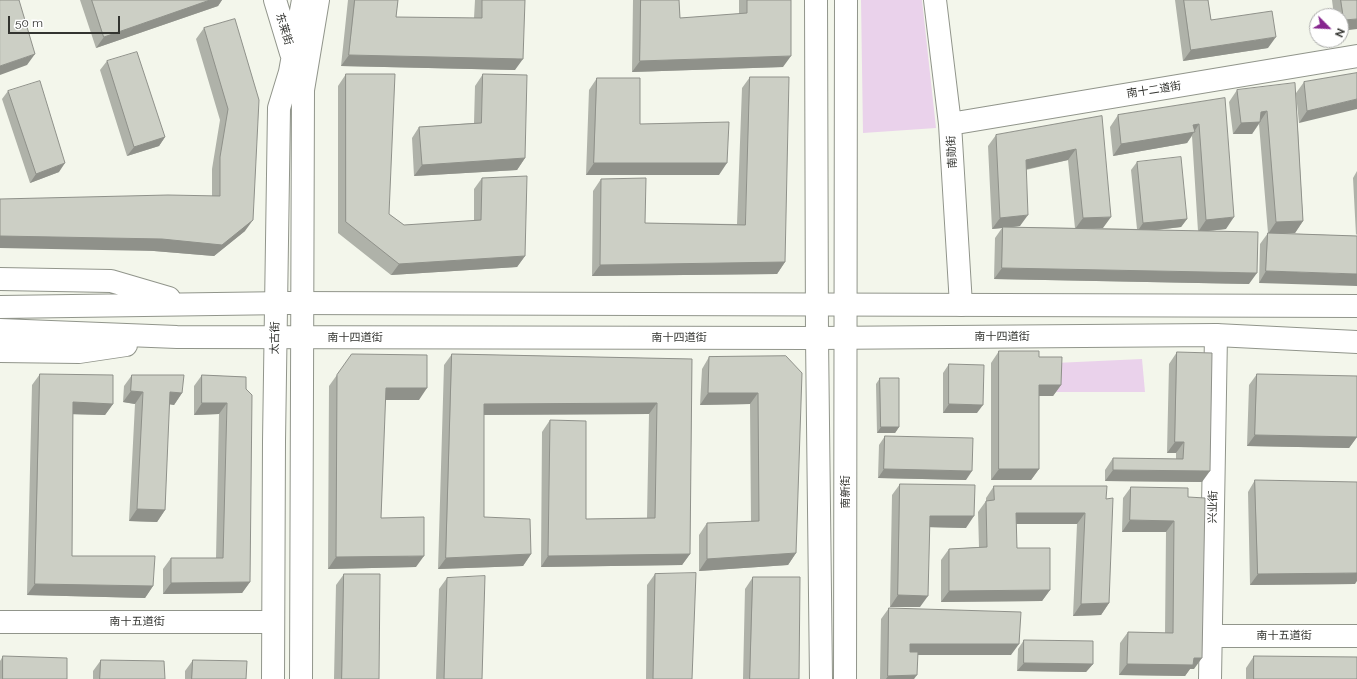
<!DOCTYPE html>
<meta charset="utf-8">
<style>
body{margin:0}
#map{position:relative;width:1357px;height:679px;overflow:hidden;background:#f3f6eb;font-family:Raleway,sans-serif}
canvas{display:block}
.north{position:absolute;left:1309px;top:8px;width:40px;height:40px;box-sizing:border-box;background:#fff;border:1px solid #adaeac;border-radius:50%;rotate:114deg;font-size:11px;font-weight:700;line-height:16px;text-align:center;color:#333430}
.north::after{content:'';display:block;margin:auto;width:14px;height:18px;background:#86258e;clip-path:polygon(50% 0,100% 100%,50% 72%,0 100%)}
.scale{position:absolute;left:8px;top:16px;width:112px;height:18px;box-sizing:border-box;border:2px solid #333430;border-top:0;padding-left:5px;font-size:12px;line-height:14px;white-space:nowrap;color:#333430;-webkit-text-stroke:3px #fff;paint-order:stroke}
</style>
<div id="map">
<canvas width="1357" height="679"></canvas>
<div class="north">N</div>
<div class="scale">50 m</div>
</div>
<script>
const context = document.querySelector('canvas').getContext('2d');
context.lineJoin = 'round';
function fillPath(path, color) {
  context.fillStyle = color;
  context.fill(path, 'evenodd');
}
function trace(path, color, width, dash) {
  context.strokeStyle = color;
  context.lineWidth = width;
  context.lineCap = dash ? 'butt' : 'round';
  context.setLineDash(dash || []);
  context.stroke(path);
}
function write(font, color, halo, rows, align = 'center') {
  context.font = font + ' Raleway,"Noto Sans SC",sans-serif';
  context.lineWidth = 3;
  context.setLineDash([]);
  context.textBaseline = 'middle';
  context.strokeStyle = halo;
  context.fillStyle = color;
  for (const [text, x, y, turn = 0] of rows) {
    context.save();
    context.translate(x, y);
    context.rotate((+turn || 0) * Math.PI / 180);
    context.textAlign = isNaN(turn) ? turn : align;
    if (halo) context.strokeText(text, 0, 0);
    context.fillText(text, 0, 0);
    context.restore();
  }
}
const green = new Path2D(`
 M861,0h61l14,128 -73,5z
 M1142,359l3,33h-91l1,-29z`);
const secondary = new Path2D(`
 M275,0l16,53
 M816,0l1,338 4,341
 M935,0l15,124 11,181
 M950,124l407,-68
 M0,622h273
 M1211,636h146
 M273,679l1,-238 5,-333 11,-36 13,-72
 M301,679l2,-589 15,-90
 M845,679l1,-679
 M1210,679l6,-344`);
const primary = new Path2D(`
 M0,279l111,2 58,17
 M0,307l288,-4 1069,3
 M0,330l177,7 640,1 399,-3 141,7
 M0,351l79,1 47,-7`);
const wall = new Path2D(`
 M80,0h142l-4,6 -122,42z
 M348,0h50l-2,17 78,1 1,-18h50l-10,70 -174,-4z
 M633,0h46l1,18 59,-4v-14h52l-8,67 -151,5z
 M1175,0h33l3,20 57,28 -85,13z
 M1332,0h25l-16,31v-15h-7z
 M235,19l10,212 -31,25 -60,-5 58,-55v-27l8,-49 -24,-81 8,-11z
 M107,61l58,76 -6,9 -32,10 -27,-86z
 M1357,73l-58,50 -3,-29 7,127 -8,12h-18l80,3 -98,47 1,-39 8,-11 -9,-109 -7,10h-19l-4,-32 8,-12 59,3 8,-11z
 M346,74l43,140 15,11 70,-4v-32l8,-11 43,78 -8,11 -126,8 -53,-42v-147z
 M483,74l42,84 -8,12 -103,6 -2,-38 7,-11 55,-4 1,-37z
 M750,77l35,185 -8,12 -185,2 1,-85 8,-12 44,44 92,1 5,-136z
 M597,78l43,46 79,51h-133l3,-85z
 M8,91l51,81 -29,11 -28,-84z
 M1225,98l1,131 -18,2 41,53 -255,-5 1,-41 7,-10 -10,1 -4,-83 8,-11 106,-19 1,112h-11l45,1 -6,-59 6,-8 50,57 -6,8 -24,3 41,1 -6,-95 -5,7 -74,13 -3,-29 8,-12zM1068,160l7,68 -61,-1 6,-1 6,-56z
 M1357,171v63l-1,1 -3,-57z
 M999,351l40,6 22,28 -8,11h-14v73l-8,11h-40v-117z
 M1177,352l25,130 -97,-1v-11l8,-12 63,1v-6h-9l2,-89z
 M352,354l67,46h-34l-4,118 35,49 -88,2 1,-183z
 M452,354l240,5 -2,195 -8,11 -141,2 1,-135 8,-12 36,99 61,-1 2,-104 -165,1v102l47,37 -8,12 -85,3 6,-204z
 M786,356l10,197 -8,12 -89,6v-36l8,-12 44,-1 -1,-118 -50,1 2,-36 7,-12z
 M949,364l28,49h-34v-40z
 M40,374l73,30 -8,11 -32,-1 -1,142 81,30 -8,12 -118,-3 5,-210z
 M1257,374l100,63 -8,11 -102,-2 2,-61z
 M132,375l50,18 -8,12 -5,-1 -4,106 -8,12 -28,-1 6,-117 -12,-2 1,-16z
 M202,375l44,2 4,205 -8,11 -79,1v-25l8,-11h45l3,-144 -25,1v-29z
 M880,378l19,49 -4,6h-18l-1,-49z
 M885,436l81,44 -88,-2 1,-33z
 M1255,480l100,104 -105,1 -2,-93z
 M900,484l66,44 -36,-1 -10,80h-30l2,-112z
 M994,486l112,13 3,104 -8,12 -28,1 4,-92h-61l1,24 33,42 -8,11 -101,1v-42l8,-11 30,-2 -1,-35 8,-11v-3z
 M1131,487l57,10 6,172h-4l-5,7 -66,-1 1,-32 8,-11 37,1 1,-101h-44l1,-34z
 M344,574l35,105h-45l2,-94z
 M655,574l37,105h-46l1,-94z
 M753,577l46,102h-56l2,-90z
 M447,578l35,101h-46l3,-90z
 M889,608l122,47h-93l-4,24h-34l1,-60z
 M1024,640l69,24 -7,8 -69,-1 1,-22z
 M3,656l64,23h-67v-18z
 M1254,656l103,23h-111v-11z
 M101,660l64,19h-72v-8z
 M193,660l53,19h-61v-8z`);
const shadedWall = new Path2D(`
 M210,0h12l-4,6 -122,42 8,-11z
 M1357,19v10l-16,2v-6l3,-5z
 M1276,37l-8,11 -85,13 8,-11z
 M35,54l-8,11 -27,10v-9z
 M349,55l174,4 -8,11 -174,-4z
 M791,56l-8,11 -151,5 8,-11z
 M1357,99v10l-58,14 8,-12z
 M1267,111l-15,23h-19l8,-11 20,-11z
 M1199,124l-12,19 -74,13 8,-12 72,-19z
 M165,137l-6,9 -32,10 7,-9z
 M1076,149l-8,11 -50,11 8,-11z
 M525,158l-8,12 -103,6 8,-11z
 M65,163l-6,9 -29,11 6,-9z
 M594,163h133l-8,12h-133z
 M1028,215l-8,11 -17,2v-1l-1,1 -10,1 8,-11z
 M1111,217l-8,11 -28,1 8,-11z
 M1234,217l-8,12 -28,3 8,-12z
 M1187,219l-6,8 -44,5 6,-9z
 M253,220l-8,11 -31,25 -60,-5 -154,-3v-12z
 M1303,221l-8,12 -27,1 8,-12z
 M525,256l-8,11 -126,8 8,-11z
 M785,262l-8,12 -185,2 8,-11z
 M1002,268l255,5 -8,11 -255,-5z
 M1266,271l91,3v12l-98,-3z
 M1039,385h22l-8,11h-22z
 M386,388h41l-8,12h-41z
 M131,391l12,1 -8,12 -12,-2z
 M170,392l12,1 -8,12 -12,-2z
 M708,393h50l-8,11 -50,1z
 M73,402l40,2 -8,11 -40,-1z
 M202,403h25l-8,11 -25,1z
 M657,403l-8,11 -173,1 8,-11z
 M949,404l34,1 -6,8h-34z
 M881,427h18l-4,6h-18z
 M1255,435l102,2 -8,11 -102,-2z
 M1175,442h9l-8,11h-9z
 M884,469l88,2 -6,9 -88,-2z
 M999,469h40l-8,11h-40z
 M1113,470l97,1 -8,11 -97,-1z
 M137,509l28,1 -8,12 -28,-1z
 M1016,513h69l-8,11h-69z
 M930,516h44l-8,12 -44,-1z
 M1130,520l44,1 -8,11h-44z
 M796,553l-8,12 -89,6 8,-12z
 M531,554l-8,12 -85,3 8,-11z
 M690,554l-8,11 -141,2 7,-11z
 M424,556l-8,11 -88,2 8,-12z
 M1357,573v8l-2,3 -105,1 8,-11z
 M250,582l-8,11 -79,1 8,-11z
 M35,584l118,2 -8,12 -118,-3z
 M1050,590l-8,11 -101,1 8,-11z
 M898,595l30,1 -8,11h-30z
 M1109,603l-8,12 -28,1 8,-12z
 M910,644h109l-8,11h-109z
 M1194,658h8l-8,11h-4l-5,7 -66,-1 8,-11z
 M1024,663l69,1 -7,8 -69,-1z
 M917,675l-3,4h-28l2,-3z`);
const building = new Path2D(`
 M0,0h19l16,54 -35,12z
 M92,0h118l-106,37z
 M355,0h43l-2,17 86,1v-18h43l-2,59 -174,-4z
 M641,0h38l1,18 67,-5v-13h44v56l-151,5z
 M1184,0h24l3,20 61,-9 4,26 -85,13z
 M1341,0h16v19l-13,1z
 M235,19l24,81 -6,120 -31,25 -60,-6 -162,-3v-37l168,-4 52,1v-39l8,-48 -24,-81z
 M137,52l28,85 -31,10 -27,-86z
 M1357,73v26l-50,12 -3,-29z
 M346,74h49l-6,140 15,11 77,-5 1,-42 45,-2 -2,80 -126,8 -53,-42z
 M483,74l44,1 -2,83 -103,7 -3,-38 62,-4z
 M750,77h39l-4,185 -185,3 1,-86 45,-1 -1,45 100,2z
 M597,78h43v46l89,-2 -2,41h-133z
 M40,81l25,82 -29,11 -28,-83z
 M1295,83l8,138 -27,1 -9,-111 -6,1 -1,10 -19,1 -4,-33z
 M1225,98l9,119 -28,3 -7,-96 -6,1 2,7 -74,12 -3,-29z
 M1102,116l9,101 -28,1 -7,-69 -50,11 2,55 -28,3 -4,-83z
 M1181,157l6,62 -44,4 -6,-61z
 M1003,227l255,5 -1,41 -255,-5z
 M1268,233l89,3v38l-91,-3z
 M999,351h40v6h23l-1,28h-22v84h-40z
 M1177,352l35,1 -2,118 -97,-1v-12l70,1 1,-17h-9z
 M352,354l75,1v33h-41l-5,130 43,-1v39l-88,1 1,-182z
 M452,354l240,5 -2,195 -142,2 2,-136 36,1v98l69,-1 2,-115 -173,1v113l46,2 1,35 -85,4z
 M786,356l16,17 -6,180 -89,6v-36l52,-2 -1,-128h-50l1,-36z
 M949,364l35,1 -1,40 -34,-1z
 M40,374l73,1v29l-40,-2 -1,154h83l-2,30 -118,-2z
 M1257,374l100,2v61l-102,-2z
 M132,375h52l-2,18 -12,-1 -5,118 -28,-1 6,-117 -12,-1z
 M202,375l44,2v12l6,6 -2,187 -79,1v-25h52l4,-155h-25z
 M880,378h19v49h-18z
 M885,436l88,2 -1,33 -88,-2z
 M1255,480l102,2v91l-99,1z
 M900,484l75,1 -1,31h-44l-2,80 -30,-1z
 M994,486h113l-1,13 7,-1 -4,105 -28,1 4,-91h-69l1,35h33v42l-101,1v-42l38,-2 -1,-46 8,-1z
 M1131,487l57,1v9l17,1 -3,160h-8l-1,7 -66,-1 1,-32 45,1 1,-112 -44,-1z
 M696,573l-4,106h-39l2,-105z
 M344,574h36l-1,105h-37z
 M485,576l-3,103h-38l3,-101z
 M753,577h47l-1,102h-49z
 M889,608l132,4 -2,32h-109v8h8l-1,23 -29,1z
 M1024,640l69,1v23l-69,-1z
 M3,656l64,2v21h-64z
 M1254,656l103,1v22h-103z
 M101,660l63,1 1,18h-65z
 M193,660l54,1 -1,18h-54z`);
const streetNames = [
 ["东莱街",284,29,73],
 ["南十二道街",1154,90,-9],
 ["南勋街",952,152,-93],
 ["南十四道街",1002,337],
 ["太古街",275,338,-89],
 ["南十四道街",355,338],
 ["南十四道街",679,338],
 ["南新街",846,492,-90],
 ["兴业街",1213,507,-89],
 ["南十五道街",137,622],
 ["南十五道街",1284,636]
];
fillPath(green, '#ead2eb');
trace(secondary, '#91958b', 24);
trace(primary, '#91958b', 24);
trace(secondary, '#fff', 22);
trace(primary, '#fff', 22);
fillPath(wall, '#afb2a9');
fillPath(shadedWall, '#8f918a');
fillPath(building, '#cccfc5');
trace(building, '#8f918a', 1);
write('11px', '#333430', '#fff', streetNames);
</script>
